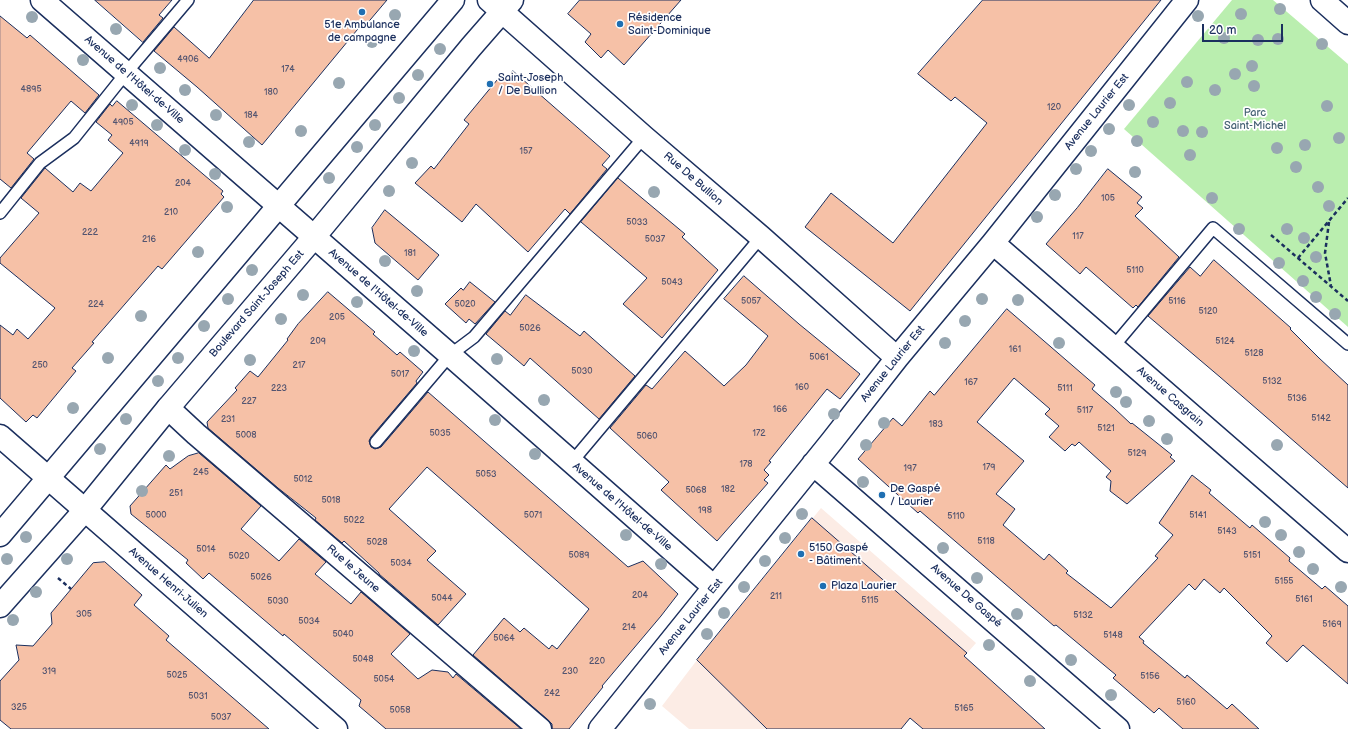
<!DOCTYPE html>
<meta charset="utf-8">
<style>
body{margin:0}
#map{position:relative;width:1348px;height:729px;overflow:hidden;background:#fff;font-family:"Balsamiq Sans",sans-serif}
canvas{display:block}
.scale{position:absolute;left:1202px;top:24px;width:81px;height:18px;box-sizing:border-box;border:2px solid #1b2f5e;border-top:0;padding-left:5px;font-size:12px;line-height:14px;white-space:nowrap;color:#1b2f5e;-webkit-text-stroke:3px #fff;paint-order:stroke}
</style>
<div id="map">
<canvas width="1348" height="729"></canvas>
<div class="scale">20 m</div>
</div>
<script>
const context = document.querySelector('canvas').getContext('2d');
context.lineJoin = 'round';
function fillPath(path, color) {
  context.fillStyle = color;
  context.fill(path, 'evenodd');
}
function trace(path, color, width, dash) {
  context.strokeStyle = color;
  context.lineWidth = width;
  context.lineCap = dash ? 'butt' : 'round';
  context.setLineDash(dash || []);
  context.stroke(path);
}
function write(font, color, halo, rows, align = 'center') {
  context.font = font + ' "Balsamiq Sans",sans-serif';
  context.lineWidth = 3.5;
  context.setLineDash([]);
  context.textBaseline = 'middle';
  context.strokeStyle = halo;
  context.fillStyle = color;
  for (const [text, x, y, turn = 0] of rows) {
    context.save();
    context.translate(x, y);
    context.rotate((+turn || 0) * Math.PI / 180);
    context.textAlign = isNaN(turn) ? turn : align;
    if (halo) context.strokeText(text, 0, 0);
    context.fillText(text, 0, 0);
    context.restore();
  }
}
const built = new Path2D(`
 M821,508l155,135 -75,86h-212l-27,-23 35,-46z`);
const green = new Path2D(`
 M1232,0h41l75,64v263l-224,-198z`);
const building = new Path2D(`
 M95,0h77l-13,15 4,3 -20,24z
 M254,0h133l-22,26 -3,-2 -100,121 -65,-58 -43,-36 20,-24 35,31z
 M580,0h101l-57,65 -16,-15 -7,8 -16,-16 6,-8 -23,-20z
 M983,0h178l-251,311 -105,-84 26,-34 62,50 94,-120 -32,-26 -4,4 -33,-27z
 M0,16l27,22 3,-3 69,60 -14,18 -14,-12 -44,52 7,6 -23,29 -11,-9z
 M513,71l97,85 -8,9 5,4 -37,45 -5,-5 -37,43 -52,-48 -14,18 -47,-39 16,-17 3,3 35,-45 -5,-4 38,-46 5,4z
 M117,101l106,90 -2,3 3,3 -62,72 -4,-3 -66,76 2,1 -22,25 4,3 -39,47 -4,-3 -7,7 -26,-24v-73l13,10 4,-6 11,10 27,-31 -55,-45v-5l39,-45 -18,-15 24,-30 28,24 7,-9 11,8 32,-38 -15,-13 4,-5 -16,-13 14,-18 2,2z
 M1108,169l34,28 -5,6 6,5 -8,8 44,41 -41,50 -2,-2 -3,3 -47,-41 -6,7 -34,-30 31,-36z
 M618,178l67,56 -3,3 36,33 -56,68 -39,-34 24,-26 -66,-56z
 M385,210l54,45 -21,25 -43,-37 -3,-15z
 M1214,260l77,68 -1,1 29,29 29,27v103l-128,-111 -72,-61 42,-49 10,9z
 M744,276l55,48 61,50 -20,25 -13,-10 -58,72 2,1 -7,8 5,5 -5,5 4,3 -51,58 -56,-51 8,-8 -59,-54 36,-43 6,4 33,-38 39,35 22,-21 22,-29 -44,-37z
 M470,282l25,20 -20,22 -6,-5 -3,4 -21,-19 16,-16 2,2z
 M328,292l47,40 -2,2 24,21 3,-3 23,20 -7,9 1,2 -46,54 -2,4 2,6 4,2 6,-2 47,-55 200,175 15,-6 35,33 -17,22 -59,70 1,1 -34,42h-17v-5l-4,-4 -75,-65 31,-37 16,14 4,-4 25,21 3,-4 5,4 32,-40 -162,-142 -38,42 47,42 -9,9 39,34 -28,31 -59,-51v-1l-35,-32 -2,2 -27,-23 1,-2 -38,-30 -70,-60 -1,-6 30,-32 -2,-2 15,-17 8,6 30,-37 -1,-1 11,-15z
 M526,295l54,41 4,-5 51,45 -36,43 -69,-61 -6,8 -38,-32 19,-23 5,4z
 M1007,309l88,76 -3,4 22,19 17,16 1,-1 40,32 -2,2 5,4 -48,43 -17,-13 1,-10 -5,-4 5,-6 -32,-29 -4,4 -3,-2 -7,7 -16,-14 10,-11 -14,-12 5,-5 -36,-31 -37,44 47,39 -28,33 19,15 -12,16 41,35 5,-6 19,17 -2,2 45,35 47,-50 -3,-2 18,-21 -14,-12 33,-48 19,15 -2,3 41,35 2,-3 38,33 -1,3 33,28 3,-3 23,20v78l-45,-39 -16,17 -21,-19 6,-7 -48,-48 -4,5 -16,-14 -9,11 -6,-6 -50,53 5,4 -1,2 42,35 2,-3 40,34 5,-5 27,25h-76l-24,-21 -5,5 -41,-35 3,-3 -60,-50 -2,1 -134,-115 -2,2 -60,-54 35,-41 9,8 28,-35 4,4z
 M199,453l62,53 -20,23 38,32 20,-22 27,23 -11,12 36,30 10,-12 49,42 -19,20 27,25 14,-9 16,2 5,6 3,-4 65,55h-135l-27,-23 2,-6 -77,-66 -1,2 -74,-63 -6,6 -17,-16 2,-3 -57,-46 -1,-8 36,-41 4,4 18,-13z
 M812,518l155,135 -3,3 81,73h-122l-13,-11 -9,11h-134l-70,-69z
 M105,562l37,33 -8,10 35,31 -3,4 103,89h-258l-11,-9v-39l19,-21 -3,-15 17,1 19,-22 -1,-11 42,-50z`);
const path = new Path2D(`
 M1329,222l-4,31 6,33
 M1271,235l77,66
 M1298,258l50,-60
 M58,578l13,11`);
const lane = new Path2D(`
 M0,213l40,-50 34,-25 52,-65 62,-73
 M1113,347l100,-119 135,116
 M376,442l74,-87 24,-18 170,-200
 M571,463l190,-226`);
const street = new Path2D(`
 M42,0l408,355 264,232
 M489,0l155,137 117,100 136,121
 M1322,0l26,23
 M993,243l355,308
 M168,408l28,26 344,295
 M0,436l336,293
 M813,464l305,265
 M600,729l232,-288 65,-83 96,-115 194,-243`);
const secondary = new Path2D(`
 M0,535l453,-535
 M0,606l85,-96 83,-102 146,-171 157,-190 41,-47`);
const trees = [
 [1280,9],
 [1241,14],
 [395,15],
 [1198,16],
 [32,17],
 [116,29],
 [1224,38],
 [1278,39],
 [1258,40],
 [372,42],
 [1322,44],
 [440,49],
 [83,60],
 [1252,66],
 [160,68],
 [1235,74],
 [418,75],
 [1187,82],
 [339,83],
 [1254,86],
 [185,90],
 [1215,90],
 [399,98],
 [1170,103],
 [132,105],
 [1129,105],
 [1327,106],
 [216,115],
 [1153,122],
 [157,125],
 [375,125],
 [1109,129],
 [301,131],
 [1183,131],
 [1202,132],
 [1339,138],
 [1137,141],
 [249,142],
 [1305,145],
 [357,147],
 [1277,148],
 [185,150],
 [1091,151],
 [1190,155],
 [412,163],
 [1296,167],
 [1076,169],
 [1135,172],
 [215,174],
 [329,178],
 [1318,187],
 [389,191],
 [654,192],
 [1055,195],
 [1212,198],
 [1329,206],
 [227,207],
 [1037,217],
 [1239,229],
 [1287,229],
 [1304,238],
 [198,252],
 [1316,257],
 [385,261],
 [1279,263],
 [252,270],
 [1303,281],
 [417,291],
 [303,295],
 [1316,297],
 [228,299],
 [982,299],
 [1018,300],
 [357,302],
 [1335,314],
 [141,316],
 [281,319],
 [965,321],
 [204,326],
 [945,343],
 [1059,343],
 [414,351],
 [108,358],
 [178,358],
 [497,359],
 [250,360],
 [158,381],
 [1116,392],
 [544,400],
 [1126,402],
 [73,408],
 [834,414],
 [126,419],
 [495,420],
 [1149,421],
 [884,423],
 [1167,439],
 [866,445],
 [1277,445],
 [100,449],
 [535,454],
 [169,456],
 [863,482],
 [142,491],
 [802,514],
 [1265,522],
 [626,535],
 [1281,535],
 [26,537],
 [785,538],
 [943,548],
 [1299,552],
 [7,559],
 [67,559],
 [765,561],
 [661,564],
 [1313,569],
 [977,578],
 [744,587],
 [1341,587],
 [36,592],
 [724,613],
 [1017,614],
 [13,620],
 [707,634],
 [989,645],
 [1071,660],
 [1030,681],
 [1111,695],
 [650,704]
];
const markers = [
 [362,12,4,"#1f6fb2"],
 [620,24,4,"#1f6fb2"],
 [490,84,4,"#1f6fb2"],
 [882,495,4,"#1f6fb2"],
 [801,554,4,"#1f6fb2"],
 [823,586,4,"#1f6fb2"]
];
const numberNames = [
 ["4906",188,60],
 ["174",288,70],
 ["4895",31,90],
 ["180",271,93],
 ["120",1054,108],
 ["184",251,116],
 ["4905",123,123],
 ["4919",139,144],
 ["157",526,152],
 ["204",183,184],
 ["105",1108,199],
 ["210",171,213],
 ["5033",637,223],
 ["222",90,233],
 ["117",1078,237],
 ["216",149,240],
 ["5037",655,240],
 ["181",410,254],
 ["5110",1135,271],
 ["5043",672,283],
 ["5057",751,302],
 ["5116",1177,302],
 ["224",96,305],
 ["5020",465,305],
 ["5120",1208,312],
 ["205",337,318],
 ["5026",530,329],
 ["209",318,342],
 ["5124",1225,342],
 ["161",1015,350],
 ["5128",1254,354],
 ["5061",819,358],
 ["250",40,366],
 ["217",299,366],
 ["5030",582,372],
 ["5017",400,375],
 ["5132",1272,382],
 ["167",971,383],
 ["160",802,388],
 ["223",279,389],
 ["5111",1065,389],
 ["5136",1297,399],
 ["227",249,402],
 ["166",780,410],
 ["5117",1085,411],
 ["5142",1321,419],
 ["231",228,420],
 ["183",936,425],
 ["5121",1106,429],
 ["5035",440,434],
 ["172",759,434],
 ["5008",246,436],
 ["5060",647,437],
 ["5129",1137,454],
 ["178",746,465],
 ["179",989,468],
 ["197",910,469],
 ["245",201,473],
 ["5053",486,475],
 ["5012",303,480],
 ["182",728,490],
 ["5068",696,491],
 ["251",176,494],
 ["5018",331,501],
 ["198",705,511],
 ["5000",156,516],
 ["5071",533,516],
 ["5141",1198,516],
 ["5110",956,517],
 ["5022",354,521],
 ["5143",1227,532],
 ["5118",986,542],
 ["5028",377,543],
 ["5014",206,550],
 ["5089",579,556],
 ["5151",1252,556],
 ["5020",239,557],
 ["5034",401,564],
 ["5026",261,578],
 ["5155",1284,582],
 ["204",640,596],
 ["211",776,597],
 ["5044",442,599],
 ["5161",1304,600],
 ["5115",870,601],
 ["5030",278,602],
 ["305",84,615],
 ["5132",1083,616],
 ["5034",309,622],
 ["5169",1332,625],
 ["214",629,628],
 ["5040",343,635],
 ["5148",1113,636],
 ["5064",504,639],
 ["5048",363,660],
 ["220",597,662],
 ["319",49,672],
 ["230",570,672],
 ["5025",177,676],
 ["5156",1150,677],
 ["5054",384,680],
 ["242",552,694],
 ["5031",198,697],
 ["5160",1186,703],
 ["325",19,708],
 ["5165",964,709],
 ["5058",400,711],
 ["5037",221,718]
];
const poiNames = [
 ["Résidence",628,18],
 ["Saint-Dominique",628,31],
 ["51e Ambulance",362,25,"center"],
 ["de campagne",362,38,"center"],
 ["Saint-Joseph",498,78],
 ["/ De Bullion",498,91],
 ["De Gaspé",890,489],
 ["/ Laurier",890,502],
 ["5150 Gaspé",809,548],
 ["- Bâtiment",809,561],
 ["Plaza Laurier",831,586]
];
const streetNames = [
 ["Avenue de l'Hôtel-de-Ville",134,80,41],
 ["Avenue Laurier Est",1097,112,-51],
 ["Rue De Bullion",693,179,41],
 ["Avenue de l'Hôtel-de-Ville",378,293,41],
 ["Boulevard Saint-Joseph Est",257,304,-49],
 ["Avenue Laurier Est",893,364,-51],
 ["Avenue Casgrain",1170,397,41],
 ["Avenue de l'Hôtel-de-Ville",622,507,41],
 ["Rue le Jeune",353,569,41],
 ["Avenue Henri-Julien",168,583,41],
 ["Avenue De Gaspé",966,596,41],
 ["Avenue Laurier Est",691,617,-51]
];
const parkNames = [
 ["Parc",1255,113],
 ["Saint-Michel",1255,126]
];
fillPath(built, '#fcece5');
fillPath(green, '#baeeaf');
fillPath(building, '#f6c1a7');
trace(building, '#1b2f5e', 1);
trace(lane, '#1b2f5e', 14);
trace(street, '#1b2f5e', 25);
trace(secondary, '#1b2f5e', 25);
trace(path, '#1b2f5e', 2.5, [4, 3]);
trace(lane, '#fff', 11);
trace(street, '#fff', 22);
trace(secondary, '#fff', 22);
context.fillStyle = '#98a7b1';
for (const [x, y] of trees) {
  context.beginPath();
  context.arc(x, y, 6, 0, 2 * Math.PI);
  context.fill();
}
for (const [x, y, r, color] of markers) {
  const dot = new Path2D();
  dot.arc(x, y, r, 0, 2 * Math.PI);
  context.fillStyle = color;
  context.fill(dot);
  trace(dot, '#fff', 1.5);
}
write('9px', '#525470', null, numberNames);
write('11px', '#1b2f5e', '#fff', poiNames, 'left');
write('11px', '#1b2f5e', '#fff', streetNames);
write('11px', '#435f72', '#fff', parkNames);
</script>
